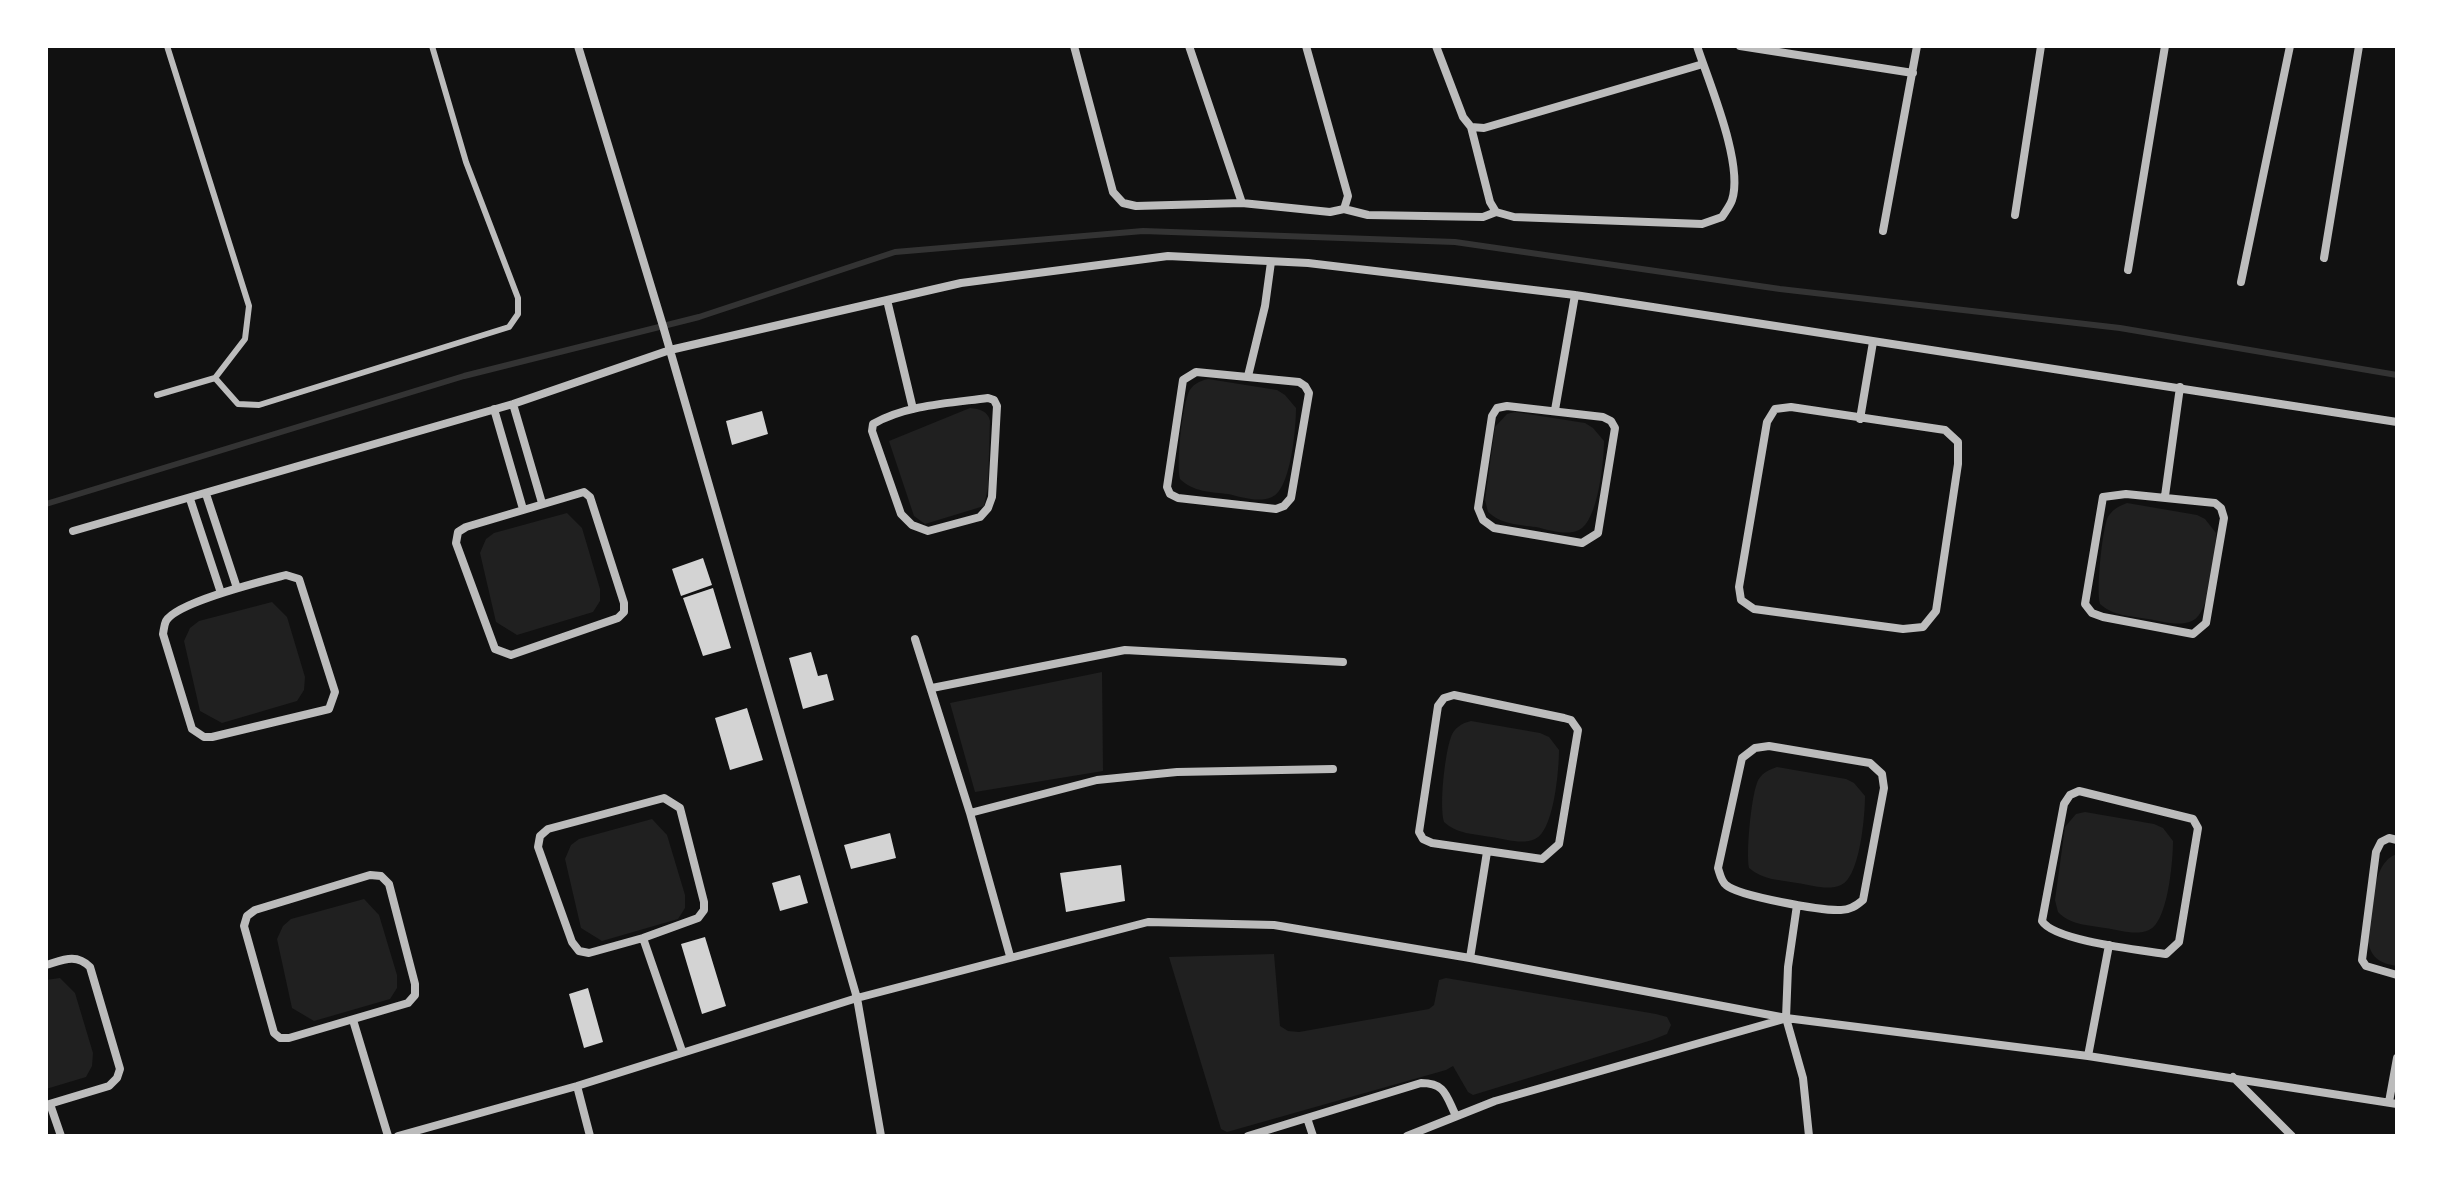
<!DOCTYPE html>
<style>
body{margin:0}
#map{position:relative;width:2443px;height:1182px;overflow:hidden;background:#111;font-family:"Alegreya Sans",sans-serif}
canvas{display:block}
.frame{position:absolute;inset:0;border:48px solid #fff;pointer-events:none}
</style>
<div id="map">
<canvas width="2443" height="1182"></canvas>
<div class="frame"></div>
</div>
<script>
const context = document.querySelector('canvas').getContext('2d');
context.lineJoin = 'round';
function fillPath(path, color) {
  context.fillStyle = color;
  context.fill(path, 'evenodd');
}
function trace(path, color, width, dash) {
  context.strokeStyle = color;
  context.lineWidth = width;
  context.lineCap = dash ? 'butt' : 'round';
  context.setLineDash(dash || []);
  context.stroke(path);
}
const green = new Path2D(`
 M1208,379l69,11 8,5 11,13c0,20 -5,81 -24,89 -13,6 -31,0 -44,-3 -17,-2 -35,-2 -48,-15 -4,-16 2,-69 8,-85 3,-9 11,-13 20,-15z
 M970,408c10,1 18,3 20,13l-2,66 -4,19 -59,18 -11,-8 -25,-75z
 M1515,412l70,11 8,5 11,13c0,20 -6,80 -25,89 -13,6 -30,0 -43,-3 -17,-2 -35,-3 -48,-15l-3,-12 10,-73 12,-13z
 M2127,503l70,12 8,4 11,14c0,19 -5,80 -24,88 -14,6 -31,0 -44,-2 -17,-3 -35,-3 -48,-15 -4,-16 2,-69 7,-85 4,-9 12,-13 20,-16z
 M567,513l15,15 18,61v12l-7,11 -76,23 -21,-13 -16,-69 6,-14 8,-6z
 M272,602l15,15 18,60 -1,13 -7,11 -75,22 -22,-12 -16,-70 6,-13 9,-7z
 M1102,672l1,99 -128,21 -25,-89z
 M1471,721l69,12 9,4 10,13c0,20 -5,81 -24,89 -13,6 -30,0 -44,-2 -17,-3 -34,-3 -47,-15 -5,-17 1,-69 7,-85 3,-9 11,-14 20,-16z
 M1777,767l69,12 8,4 11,13c0,20 -5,81 -24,89 -13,6 -30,0 -44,-2 -17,-3 -34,-3 -48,-15 -3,-16 2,-69 8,-85 3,-9 11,-13 20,-16z
 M2085,812l69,12 9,4 10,13c0,20 -5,81 -24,89 -13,6 -30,0 -44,-2 -17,-3 -35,-3 -47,-16l-3,-12 10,-73 11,-13z
 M652,819l15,16 18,60v13l-7,11 -76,22 -21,-13 -16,-69 6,-14 8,-6z
 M2397,854v112c-17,-3 -25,-7 -29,-24 4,-25 2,-80 29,-88z
 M364,899l15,16 18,60v13l-7,11 -76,22 -22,-13 -15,-69 6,-13 8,-7z
 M1274,954l6,72 8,5 11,1 130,-23 5,-4 5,-25 7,-2 210,36 11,3 4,8 -4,9 -15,6 -179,55 -5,-3 -15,-26 -7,4 -219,62 -6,-3 -52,-172z
 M60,978l15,15 18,60 -1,13 -6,11 -40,12v-109z`);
const stream = new Path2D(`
 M46,504l418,-128 235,-59 196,-65 248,-21 312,11 325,47 340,39 277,47`);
const building = new Path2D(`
 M762,411l6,23 -36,11 -6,-24z
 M703,558l9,27 -31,11 -9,-27z
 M713,588l18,60 -28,8 -20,-58z
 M811,652l7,24 9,-2 7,26 -31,9 -14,-51z
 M747,708l16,52 -33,10 -15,-52z
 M890,833l6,25 -45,11 -7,-24z
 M1121,865l4,36 -59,11 -6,-39z
 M800,875l8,28 -28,8 -8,-28z
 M705,937l21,69 -24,8 -21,-70z
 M588,988l15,54 -19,6 -15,-54z`);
const service = new Path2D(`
 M215,378l23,26 21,1 250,-78 9,-13v-16l-52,-136 -34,-116
 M157,395l58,-17 30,-39 4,-33 -82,-260`);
const minor = new Path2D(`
 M578,46l85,280 194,672 24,138
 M1074,46l39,146 10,11 13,3 106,-3 88,9 14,-3 24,6 115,2 13,-5
 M1189,46l53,157
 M1306,46l42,150 -4,13
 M1436,46l27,71 8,10 19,75 6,10 18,5 188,7 20,-7c3,-5 8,-11 10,-17 12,-36 -23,-117 -35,-154
 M1740,46l173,27
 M1471,127l13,1 219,-64
 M2015,215l26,-169
 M1883,231l34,-185
 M2324,258l35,-212
 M2128,270l37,-224
 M2241,282l49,-236
 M887,300l26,109
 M1196,372l103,10 6,4 4,7 -18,105 -7,8 -8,3 -98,-11 -8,-4 -3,-7 16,-107z
 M1248,376l17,-70 6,-44
 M988,398l6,2 3,6 -5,91 -4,11 -8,9 -52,14 -16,-6 -11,-11 -29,-83 1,-7c33,-19 77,-21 115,-26z
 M513,404l29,99
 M1507,406l96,11 8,4 4,7 -17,105 -16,10 -88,-15 -11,-8 -5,-12 14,-92 5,-8z
 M1791,407l154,23 13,12v22l-22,147 -13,16 -20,2 -149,-20 -13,-9 -2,-13 28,-165 8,-13z
 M494,409l29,100
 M1555,410l20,-115
 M1860,419l13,-77
 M584,492l6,5 34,106v9l-6,6 -107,37 -16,-6 -39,-106 2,-11 8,-5z
 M206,494l31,94
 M2126,494l89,9 6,5 3,10 -18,105 -13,11 -90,-17 -11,-4 -7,-9 18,-107z
 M2165,496l15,-109
 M190,499l31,94
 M73,531l440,-127 157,-54 291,-67 207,-27 140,7 267,32 822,127
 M286,575l13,4 36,113 -6,17 -117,28h-8l-12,-8 -29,-95c1,-5 1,-9 3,-13 11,-19 97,-40 120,-46z
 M915,639l55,174 40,143
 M932,688l193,-38 218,12
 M1454,695l110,23 7,2 7,10 -19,114 -17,15 -110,-16 -9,-4 -4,-7 19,-126 6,-8z
 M1769,746l101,17 12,11 2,14 -21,112c-7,6 -13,10 -22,10 -19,1 -103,-14 -115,-25 -5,-4 -6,-11 -8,-17l24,-110 13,-10z
 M2079,791l114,28 5,9 -19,114 -13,12c-25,-4 -112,-13 -124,-33l22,-117 6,-9z
 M664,798l16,10 24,94v8l-6,8 -55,20 -54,15 -10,-2 -7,-9 -34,-95 2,-11 8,-7z
 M970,813l127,-33 80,-8 156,-3
 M2397,840l-8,-2 -8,4 -5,10 -14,108 4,6 31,9
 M370,875l11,1 8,8 26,100v11l-7,8 -119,35h-9l-6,-5 -30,-107 3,-10 8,-6z
 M1797,905l-9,62 -2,51 17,60 6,58
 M643,938l39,113
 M1470,958l17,-106
 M46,965c17,-5 30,-12 44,2l30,102 -3,9 -8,8 -63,19
 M353,1020l35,116
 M2088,1056l21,-111
 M2233,1077l59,59
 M577,1086l13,50
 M2389,1102l8,-44
 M50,1104l11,32
 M1307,1118l6,18
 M398,1136l179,-50 280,-88 291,-76 126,3 196,33 316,60 302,38 309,48
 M1248,1136l173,-53c25,0 25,13 35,33
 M1407,1136l88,-35 289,-82`);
fillPath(green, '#202020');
trace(stream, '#333', 6);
fillPath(building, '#d3d3d3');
trace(service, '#bcbcbc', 6);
trace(minor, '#bcbcbc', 8);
</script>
